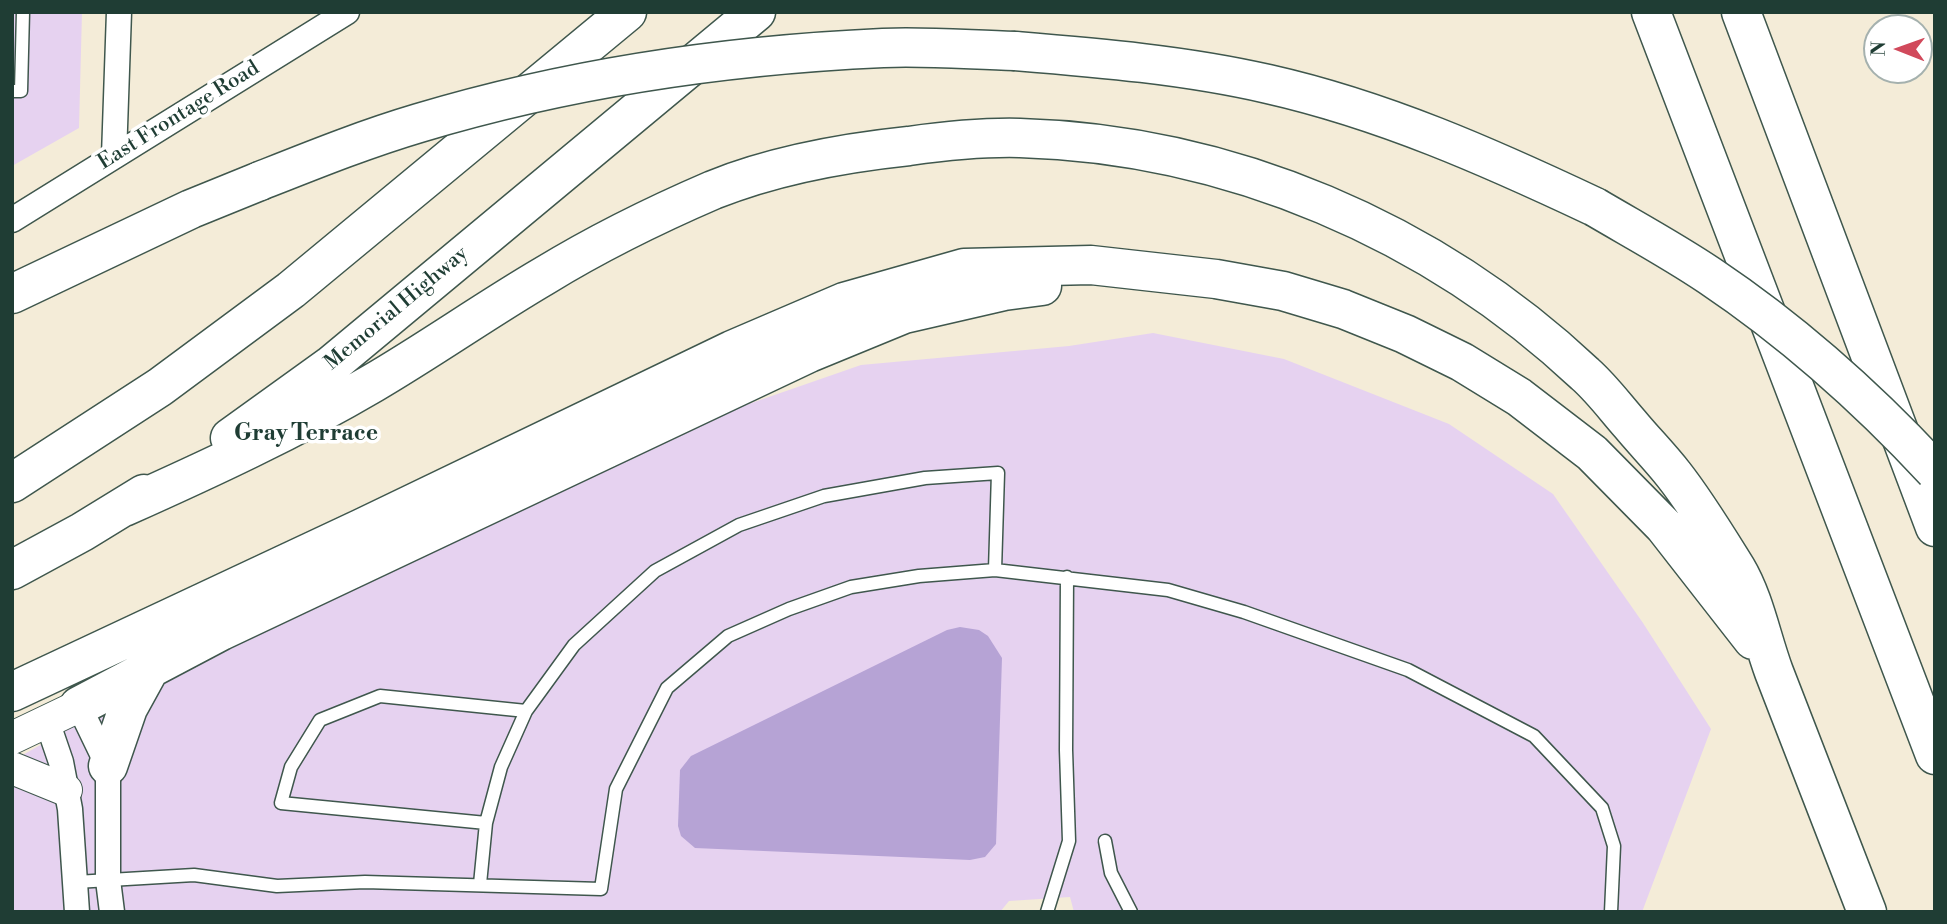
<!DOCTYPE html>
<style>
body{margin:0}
#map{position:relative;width:1947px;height:924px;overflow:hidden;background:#f4ecd8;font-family:"Libre Bodoni",serif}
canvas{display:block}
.frame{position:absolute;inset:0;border:14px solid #1f3d34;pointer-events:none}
.north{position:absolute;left:1863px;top:14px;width:70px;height:70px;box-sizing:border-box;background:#fff;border:2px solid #a5b1ae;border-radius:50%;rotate:271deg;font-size:19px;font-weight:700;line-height:28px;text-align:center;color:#1f3d34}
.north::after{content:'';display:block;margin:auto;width:24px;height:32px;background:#d1495b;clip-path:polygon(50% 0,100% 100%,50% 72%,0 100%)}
</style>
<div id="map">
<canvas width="1947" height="924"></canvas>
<div class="frame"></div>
<div class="north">N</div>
</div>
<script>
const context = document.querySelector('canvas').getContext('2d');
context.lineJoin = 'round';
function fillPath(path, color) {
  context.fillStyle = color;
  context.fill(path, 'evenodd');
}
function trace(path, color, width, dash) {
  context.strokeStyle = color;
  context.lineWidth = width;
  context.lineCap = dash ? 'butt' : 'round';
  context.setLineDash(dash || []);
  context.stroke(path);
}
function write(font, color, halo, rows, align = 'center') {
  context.font = font + ' "Libre Bodoni",serif';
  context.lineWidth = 7;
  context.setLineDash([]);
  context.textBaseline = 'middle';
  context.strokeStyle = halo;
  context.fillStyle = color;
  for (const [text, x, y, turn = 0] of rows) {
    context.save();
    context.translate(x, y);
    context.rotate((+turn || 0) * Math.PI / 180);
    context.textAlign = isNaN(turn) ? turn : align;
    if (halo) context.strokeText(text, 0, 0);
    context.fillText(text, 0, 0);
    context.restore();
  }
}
const built = new Path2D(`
 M12,12h70l-3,116 -67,38z
 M1153,333l131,26 165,65 104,70 90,129 68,106 -69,183h-568l-4,-15 -61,4 -9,11h-988v-151l181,-102 524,-244 144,-50 208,-19z`);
const building = new Path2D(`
 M960,627l19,3 9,6 14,22 -6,186 -11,13 -15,3 -275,-12 -14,-12 -3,-10 2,-56 11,-14 256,-126z`);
const service = new Path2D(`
 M12,91h9l2,-79
 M486,823l15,-56 25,-56
 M1105,841l6,32 20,39
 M76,882l118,-7 83,11 88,-4 236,7 15,-100 51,-101 61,-52 61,-27 62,-22 68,-11 76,-6 173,20 76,22 164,58 126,66 68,72 12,38 -3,66
 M480,884l6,-61 -205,-20 10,-36 29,-47 60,-24 146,15 48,-66 81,-74 84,-46 85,-29 101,-18 73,-5 -3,97
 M1047,912l22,-71 -3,-91 1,-173`);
const minor = new Path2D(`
 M114,156l5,-144
 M12,220l335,-208
 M79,706l29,60v114l4,32
 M47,721l14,41 9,47 7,103`);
const tertiary = new Path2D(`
 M12,738l67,-32
 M12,768l54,22`);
const motorway = new Path2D(`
 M1651,12l284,743
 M1741,12l194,515
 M1015,51c85,7 170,14 253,33 115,26 221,73 327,123
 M12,294l179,-85 69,-28
 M230,438l100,-72 426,-354
 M12,483l148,-96 131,-97 336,-278
 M124,507c85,-38 169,-77 249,-124 58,-34 113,-73 171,-107 54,-33 111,-61 169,-86 62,-25 129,-37 196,-44 36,-5 74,-9 111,-8 210,6 413,93 565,236 17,15 30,33 45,50 14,17 30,33 44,51 22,28 42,61 62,93 19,32 25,69 38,104 31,80 62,160 93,240
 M12,570l70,-38 62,-38
 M12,692l350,-164 370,-178 112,-48 120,-34 127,-3 125,14 67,12 60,18 62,25 57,28 57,35 73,56 72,73 89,114
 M79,706l142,-75 588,-278 95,-39 100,-23 38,-5
 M108,766l20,-58 22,-40`);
const motorwayBridge = new Path2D(`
 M260,181c53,-21 105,-42 159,-58 150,-45 308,-68 464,-75 44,-2 88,2 132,3
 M1595,207c39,23 78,44 115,69 82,55 158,123 225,195`);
const streetNames = [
 ["East Frontage Road",179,116,-32],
 ["Memorial Highway",397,309,-40]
];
const neighbourhoodNames = [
 ["Gray Terrace",306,434]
];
fillPath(built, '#e6d2f0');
fillPath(building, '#b6a3d5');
trace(service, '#3f574d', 15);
trace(minor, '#3f574d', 27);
trace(tertiary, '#3f574d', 34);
trace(motorway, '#3f574d', 41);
trace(service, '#fff', 12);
trace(minor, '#fff', 24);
trace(tertiary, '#fff', 32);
trace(motorway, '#fff', 38);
trace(motorwayBridge, '#3f574d', 41, []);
trace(motorwayBridge, '#fff', 38);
write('21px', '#1f3d34', '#fff', streetNames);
write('bold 23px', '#1f3d34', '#fff', neighbourhoodNames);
</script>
